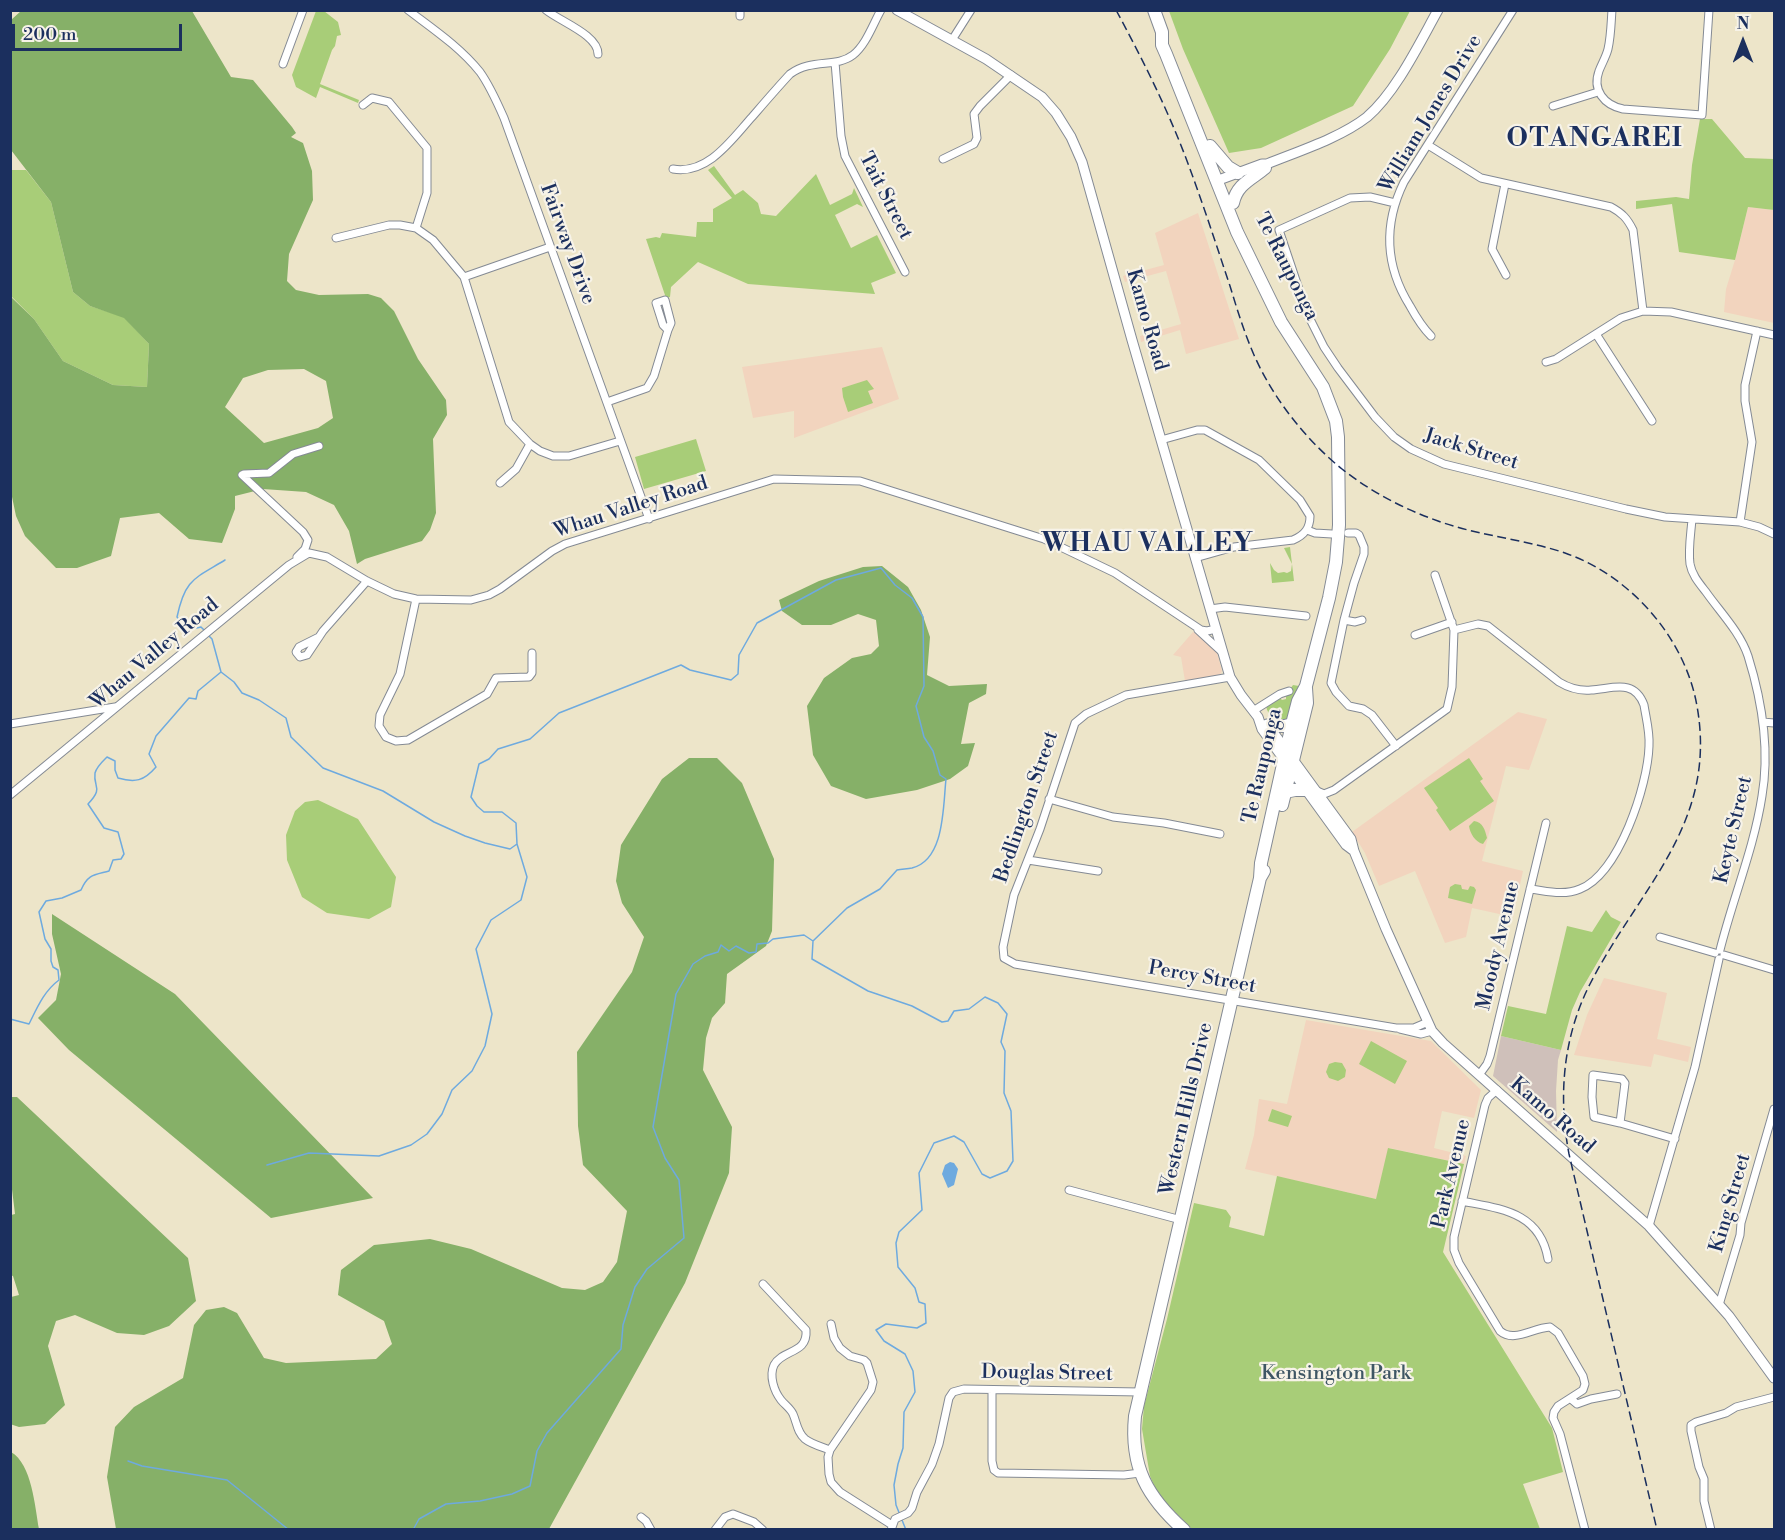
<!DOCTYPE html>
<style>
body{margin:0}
#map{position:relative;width:1785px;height:1540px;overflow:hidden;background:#ede5c9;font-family:"Libre Bodoni",serif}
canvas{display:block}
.frame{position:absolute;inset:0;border:12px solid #1b2f5e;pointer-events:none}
.north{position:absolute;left:1713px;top:12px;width:60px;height:60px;-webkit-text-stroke:4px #f7f3e8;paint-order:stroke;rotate:0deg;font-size:16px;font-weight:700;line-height:24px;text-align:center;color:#1b2f5e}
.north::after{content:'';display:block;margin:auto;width:21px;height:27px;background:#1b2f5e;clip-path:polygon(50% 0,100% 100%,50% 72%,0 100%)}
.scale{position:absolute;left:12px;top:24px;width:170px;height:27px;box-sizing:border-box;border:3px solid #1b2f5e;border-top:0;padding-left:8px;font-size:18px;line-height:21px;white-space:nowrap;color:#1b2f5e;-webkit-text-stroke:4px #f7f3e8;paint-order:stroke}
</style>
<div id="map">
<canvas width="1785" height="1540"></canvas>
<div class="frame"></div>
<div class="north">N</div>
<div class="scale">200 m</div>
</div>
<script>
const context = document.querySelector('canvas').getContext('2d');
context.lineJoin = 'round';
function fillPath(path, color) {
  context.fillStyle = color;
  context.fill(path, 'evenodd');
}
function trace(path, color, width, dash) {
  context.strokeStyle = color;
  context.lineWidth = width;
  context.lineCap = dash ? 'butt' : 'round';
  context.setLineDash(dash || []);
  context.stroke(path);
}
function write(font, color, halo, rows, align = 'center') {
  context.font = font + ' "Libre Bodoni",serif';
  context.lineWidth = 4.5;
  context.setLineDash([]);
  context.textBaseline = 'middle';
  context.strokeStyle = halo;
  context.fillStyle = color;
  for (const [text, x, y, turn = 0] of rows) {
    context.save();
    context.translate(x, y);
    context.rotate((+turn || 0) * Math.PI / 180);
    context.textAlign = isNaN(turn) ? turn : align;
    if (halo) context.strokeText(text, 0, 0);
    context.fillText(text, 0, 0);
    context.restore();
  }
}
const built = new Path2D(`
 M1748,207l26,3v113l-50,-11 2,-23 9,-29z
 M1198,213l41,126 -53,15 -6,-24 -39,12 -1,-6 41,-12 -15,-53 -41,11 -2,-6 41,-11 -9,-32z
 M882,347l17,52 -105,39v-27l-41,7 -11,-51z
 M1193,632l6,3 18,17 5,19 -2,4 -35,6 -4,-24 -8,-2z
 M1518,712l29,7 -18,51 -23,-4 -24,95 41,10 -10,46 -41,-9 -6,29 -21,6 -30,-72 -36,15 -14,-33 -13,-21z
 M1604,978l63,15 -10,46 34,8 -3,15 -34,-8 -3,13 -77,-12 13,-40z
 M1306,1020l125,21 50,49 -7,28 -32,-7 -8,37 32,8 -2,8 -75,-16 -13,51 -131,-30 9,-34 5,-36 28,5z`);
const industrial = new Path2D(`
 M1501,1036l60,14 -3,10 -2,31 1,41 -64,-56z`);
const green = new Path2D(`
 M316,11h8l14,11 3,13 -4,1 -2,10 -3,4 -12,34 39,16 -1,3 -38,-16 -4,11 -20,-11 -4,-12z
 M1169,11v-1l241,1 -20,38 -37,57 -92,42 -32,5 -46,-104z
 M1700,119h12l33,39 29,1v51l-26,-3 -13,53 -56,-8 -7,-48 -36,5v-8l40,-4 13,2 3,-34z
 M714,166l21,29 8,-5 15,13 3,11 15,2 40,-42 14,31 22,-11 2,-6 9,19 -6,-3 -22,11 16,33 26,-13 19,38 -25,10 4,11 -127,-10 -50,-22 -27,25 -1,10 -4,1 -20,-59 10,-2 4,1 2,-5 34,4 1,-15h16v-13l19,-11 -24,-28z
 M10,170h16l25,32 22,90 17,14 34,11 25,27 -2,43 -34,-2 -50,-24 -29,-42 -23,-23z
 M867,380l7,9 -6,2 5,12 -25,9 -5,-15 -1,-9z
 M696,439l10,32 -62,18 -9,-32z
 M1290,547l4,34 -22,2 -2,-20 4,7 4,3 6,-1 3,1 4,-2 1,-7 -8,-16z
 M1293,685l6,1 -9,31 -1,2c-12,3 -20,0 -23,-13l14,-8 2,2 4,-1v-4z
 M1469,758l14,21 -3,2 14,20 -44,30 -14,-21 2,-2 -14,-20z
 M318,800l40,19 38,58 -5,30 -22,12 -42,-6 -25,-16 -15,-37 -1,-25 9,-24 10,-9z
 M1474,821c9,1 11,9 13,17l-4,6c-8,-2 -13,-11 -14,-18z
 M1455,884l6,1 1,4 6,1 2,-4 4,1 2,3 -4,14 -24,-6 2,-11z
 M1606,910l5,7 10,5 -41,70 -8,18 -11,40 -60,-14 7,-30 38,8 21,-88 25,6z
 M1371,1041l36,20 -12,23 -36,-20z
 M1335,1062l7,1 4,7 -1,7 -7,4 -9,-3 -3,-6 3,-8z
 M1272,1109l20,7 -4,11 -20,-6z
 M1388,1148l76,16 -21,88 109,176 11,44 -40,12 17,45 -347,1 -27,-27 -11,-15 -5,-12 -8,-47 2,-23 23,-87 27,-116 32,7 5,7 -2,10 35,9 13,-60 99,23z`);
const forest = new Path2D(`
 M21,11h171l39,66 22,3 39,47 4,6 -5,4 12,6 9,28 1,29 -24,54 -2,27 9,9 23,5 49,-1 13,4 13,13 24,48 28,41 1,15 -14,24 3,74 -6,17 -8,11 -57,18 -8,5 -8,-33 -15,-26 -28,-13 -43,-3 -28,7v13l-13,34 -33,-4 -30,-26 -39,5 -9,38 -34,12h-21l-31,-32 -9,-20 -5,-24 -1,-196 24,23 29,42 50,24 34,2 2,-43 -25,-26 -34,-12 -17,-14 -22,-90 -40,-52v-130zM304,369l22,12 7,37 -15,10 -54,15 -39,-36 18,-29 25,-8z
 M882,566l26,21 13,23 9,27 -3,38 22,11 38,-2 -1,10 -17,9 -8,41 14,-1 -7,23 -18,13 -33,11 -51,9 -35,-13 -18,-31 -6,-49 17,-28 28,-20 19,-4 8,-8 -3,-26 -18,-6 -27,11h-29l-20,-14 -3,-11 40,-19 44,-14z
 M689,758h28l25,25 32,76 -2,72 -6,15 -39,28 -2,29 -13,15 -6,20 -3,32 29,57 -3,46 -44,110 -136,246h-433l-9,-52 8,-50 19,-20 49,-29 11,-53 12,-15 18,-3 13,6 27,45 22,5 90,-4 16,-15 -8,-23 -46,-26 3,-25 33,-25 56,-6 41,10 91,39 23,2 18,-8 14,-20 10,-51 -44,-46 -5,-39 -1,-74 55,-80 12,-35 -22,-34 -6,-22 5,-36 41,-66z
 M52,914l123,80 198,204 -102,20 -202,-168 -31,-32 18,-18 5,-26 -9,-40z
 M11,1097h6l171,161 8,43 -27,25 -25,9 -27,-2 -42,-18 -19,6 -8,25 17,59 -20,19 -26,3 -9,-3 1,-127 8,-2 -6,-19 -3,-1 1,-60 4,-1 -5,-41z
 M11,1452c21,12 24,55 28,77h-28z`);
const water = new Path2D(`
 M950,1162l4,1 4,6 -4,16 -6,3 -6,-14 3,-9z`);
const stream = new Path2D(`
 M204,630l-3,-3 -13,3 -11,-13c8,-38 17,-38 48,-57
 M209,636l3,3 9,33 13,10 8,11 17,7 27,18 5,19 32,31 60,23 51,31 31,14 20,7 25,6 7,-5
 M10,1019l19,5c8,-16 15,-33 30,-44l-1,-10 -5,-3 -2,-6v-12l-6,-10 -6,-27 7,-11 16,-3 19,-8c7,-16 13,-15 28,-19l4,-11 8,-1 3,-5 -6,-22 -14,-4 -16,-24c16,-17 5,-16 7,-31 2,-7 8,-12 12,-16l8,4v9l3,8c17,5 26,3 38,-11l-7,-13 7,-18 33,-38 7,1 2,-8 23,-19
 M267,1165l42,-12 70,3 32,-11 16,-11 15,-20 10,-24 20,-19 13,-25 7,-32 -16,-65 15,-29 30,-20 6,-23 -10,-33 -1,-21 -14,-11h-18l-7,-6 -6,-9 8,-33 10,-5 9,-10 32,-10 29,-26 122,-48 9,5 41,10 7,-6 1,-19 18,-32 79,-43 45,-12 14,17 17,13 11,19 1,69 -8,20 8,31 9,14 7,24 6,4c-3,27 -1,81 -34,89 -5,1 -10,1 -15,2l-17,19 -33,19 -34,33 -1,18 56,32 44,15 30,16 6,-1 6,-10 15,-2 16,-12 13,6 9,11 -6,28 4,9 -1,42 7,18 2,50 -6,10 -17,7 -8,-4 -18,-32 -10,-6 -20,7 -15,30 3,37 -23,22 -3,11 2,24 17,21 4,14 6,2 1,19 -9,5 -31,-4 -10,6 8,11 21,13 8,17 2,21 -11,20 -1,36 -5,16 -4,21 2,20 4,10
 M128,1461l14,5 85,14 62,50
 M902,1520l4,10
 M413,1530l6,-11 27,-15 34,-3 32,-7 18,-8 7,-35 10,-18 74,-84 2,-24 12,-38 12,-18 37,-31 -5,-58 -14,-22 -12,-31 23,-133 17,-30 12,-8 13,-4 3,-7 8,6 7,-5 13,7 7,-1 1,-8 11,-1 5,-4 31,-4 9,6`);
const street = new Path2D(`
 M408,10c25,19 52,37 72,62 10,14 17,30 24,46l145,401
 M546,10c15,12 52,25 52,44
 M1612,10c-1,13 -1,26 -4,39 -2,8 -6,14 -9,22 -7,19 5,34 24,38l79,6 7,-105
 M740,16v-6
 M952,40l19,-30
 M835,62l6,74 4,20 60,116
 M283,64l20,-54
 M363,105l9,-7 17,4 38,46v45l-11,35
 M1553,106l45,-14
 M1428,145l53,33 130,29c11,6 16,11 22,23l10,81
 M943,159l31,-15 3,-6 -3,-24 6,-8 31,-31
 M673,169c35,6 59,-30 79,-52 13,-15 25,-29 38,-43 22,-16 46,-6 63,-19 13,-10 20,-31 28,-45
 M1505,184l-13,65 14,26
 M1395,203l-25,-6 -20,1 -71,32 28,83 17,34 14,21 37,49 19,20 17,12 33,15 182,45 39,8 75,5 19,5 15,7
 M336,238l53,-13h11l16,3 17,12 31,37 45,145 21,22 10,7 13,5h16l51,-15
 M464,277l86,-30
 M1596,334l56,87
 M1431,336c-9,-9 -15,-19 -21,-30 -25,-40 -27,-81 -6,-124l109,-172
 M1546,362l10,-3 65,-41 22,-7 28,1 103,23
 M607,402l40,-14 7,-12 14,-46 -5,-5 -7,-22 9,-3 6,23 -3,7
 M1161,440l36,-10h8l54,30 41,40 10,16c0,12 -5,19 -17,24l-59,7 -39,11
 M500,483l16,-14 14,-25
 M1692,519c-1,14 -4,30 -2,45 2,11 9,19 16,28 14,20 34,40 42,64 14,45 22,93 14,140 -8,52 -29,102 -42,154
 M1740,522l12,-80 -7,-41v-16l12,-54
 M1307,530l8,3 17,1
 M1348,533h8l3,2 5,12v7l-10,29 -10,37 -13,63 5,9 13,14 14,3 9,6 24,31
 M297,557l8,-8 3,-9 -5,-8 -61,-57 2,-1 25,-1 24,-19 26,-8
 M416,599l-16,75 -20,41 -1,11 7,11 10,4 12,-1 79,-46 9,-16 33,-1 3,-4v-20
 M1210,609l15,-2 81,9
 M1344,620l11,2 7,-2
 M1198,630l25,23
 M1454,630l24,-6 10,2 71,56c10,6 21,9 32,8 21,-1 43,-12 53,15 2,13 6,27 5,41 -1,39 -30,128 -69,143 -17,7 -33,2 -50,0
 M1415,635l37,-13
 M319,637l-20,10 -3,5 4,5 7,-2 16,-24 44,-50
 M1230,677l-104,18 -40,19 -11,9 -35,106 -26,66 -11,52 1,11 11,6 381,64h18l14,-6
 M1253,711l27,-17 9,-3
 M1763,722l11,1
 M10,724l105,-17
 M1317,791l7,3 10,-4 113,-81 5,-22 2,-57 -19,-55
 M10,795l279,-230 20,-12 18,4 40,24 27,13 22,5 55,1 18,-5 11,-6 52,-38 13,-7 209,-65 86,2 184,58 71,34 86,57 6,1 9,-2
 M1049,799l64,18 51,6 56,11
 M1028,860l70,11
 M1660,937l55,16
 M1724,955l50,15
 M1400,1029l21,5 11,-3
 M1479,1075l8,-11 3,-8 56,-233
 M1497,1090l-9,8 -3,7 -31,132v13l5,13 41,68c14,12 32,-3 50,-4l8,6 25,43 2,8 -2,6 -25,16 -4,6 -1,6 7,16 25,96
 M1620,1123l5,-40 -3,-4 -29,-4 -1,22 2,20 26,6 55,16
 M1069,1190l112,30
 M1462,1201c39,8 78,11 86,58
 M1649,1226l46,-159 24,-108
 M763,1284l43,46c2,24 -23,19 -32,35 -5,11 0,26 7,35 4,5 9,8 12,14 4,9 4,18 12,25 6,5 17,8 25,11
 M1719,1305l21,-70 1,-12 33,-114
 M831,1324l3,14 6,10 10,8 14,4 3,3 6,19 -2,8 -41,60 -2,7 1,17 2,8 9,10 52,33
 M992,1390v71l2,9 4,3 126,2 16,-2
 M1571,1399l6,5 14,-5 26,-5
 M641,1517l5,4 5,9
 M715,1530l10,-13 8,-3 21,8 9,8
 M891,1530l4,-11 13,-6 4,-5 5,-16 15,-28 7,-20 10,-46 4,-6 11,-3 176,3
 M1711,1530l-7,-29v-22l-5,-12 -8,-36v-6l5,-3 30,-9 10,-6 38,-10`);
const secondary = new Path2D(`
 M897,10l89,49 56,38 14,16 15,24 11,25 11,39 39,139 98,337 11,18 17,22 4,12 84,116 8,6
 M1216,181l46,-17h5c32,-13 73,-26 100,-47 29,-25 52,-73 71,-107
 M1267,724l84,115 3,12 32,78 46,102 11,12 206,183 80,90 45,62`);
const highway = new Path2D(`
 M1154,10l8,22v13l4,9 71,178 44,90 42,65 13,34 2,16 1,88 -3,37 -7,36 -23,88 -8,15 -6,23 -31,139 -1,15
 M1210,146l18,21 10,6
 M1233,203c4,-19 19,-24 32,-35
 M1269,726h16l7,-2
 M1285,792l10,-2h11
 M1282,805l25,-102 -1,-15
 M1184,1530c-37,-33 -54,-63 -49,-114l125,-538 4,-7`);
const rail = new Path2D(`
 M1116,10c28,52 54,104 74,159 14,38 27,78 40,117 7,23 14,46 24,69 19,43 51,84 88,114 29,23 62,40 96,52 41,15 86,18 127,32 66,23 120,85 132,153 21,118 -58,182 -107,278 -27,53 -32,112 -21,170l88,376`);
const streetNames = [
 ["William Jones Drive",1431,114,-59],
 ["Tait Street",885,196,63],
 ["Fairway Drive",567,244,70],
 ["Te Rauponga",1286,267,63],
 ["Kamo Road",1146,320,74],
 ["Jack Street",1471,450,17],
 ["Whau Valley Road",631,508,-18],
 ["Whau Valley Road",155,654,-40],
 ["Te Rauponga",1263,766,-77],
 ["Bedlington Street",1027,807,-71],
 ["Keyte Street",1734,830,-77],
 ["Moody Avenue",1499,946,-77],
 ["Percy Street",1202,978,10],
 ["Western Hills Drive",1187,1109,-77],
 ["Kamo Road",1552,1116,41],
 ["Park Avenue",1452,1174,-77],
 ["King Street",1731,1203,-74],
 ["Douglas Street",1047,1374,1]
];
const parkNames = [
 ["Kensington Park",1336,1374]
];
const districtNames = [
 ["OTANGAREI",1595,140],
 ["WHAU VALLEY",1148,545]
];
fillPath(built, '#f2d4be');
fillPath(industrial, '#cfc0ba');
fillPath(green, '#a8cd78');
fillPath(forest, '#86b068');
fillPath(water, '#6eaadf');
trace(stream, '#6eaadf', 1.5);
trace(street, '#848a94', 9);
trace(secondary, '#848a94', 11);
trace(highway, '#848a94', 14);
trace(street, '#fff', 7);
trace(secondary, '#fff', 9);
trace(highway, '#fff', 12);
trace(rail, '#1b2f5e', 1.5, [9, 4.5]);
write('20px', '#1b2f5e', '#f7f3e8', streetNames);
write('20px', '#3e5664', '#f7f3e8', parkNames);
context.letterSpacing = '1.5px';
write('bold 26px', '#1b2f5e', '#f7f3e8', districtNames);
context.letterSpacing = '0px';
</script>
